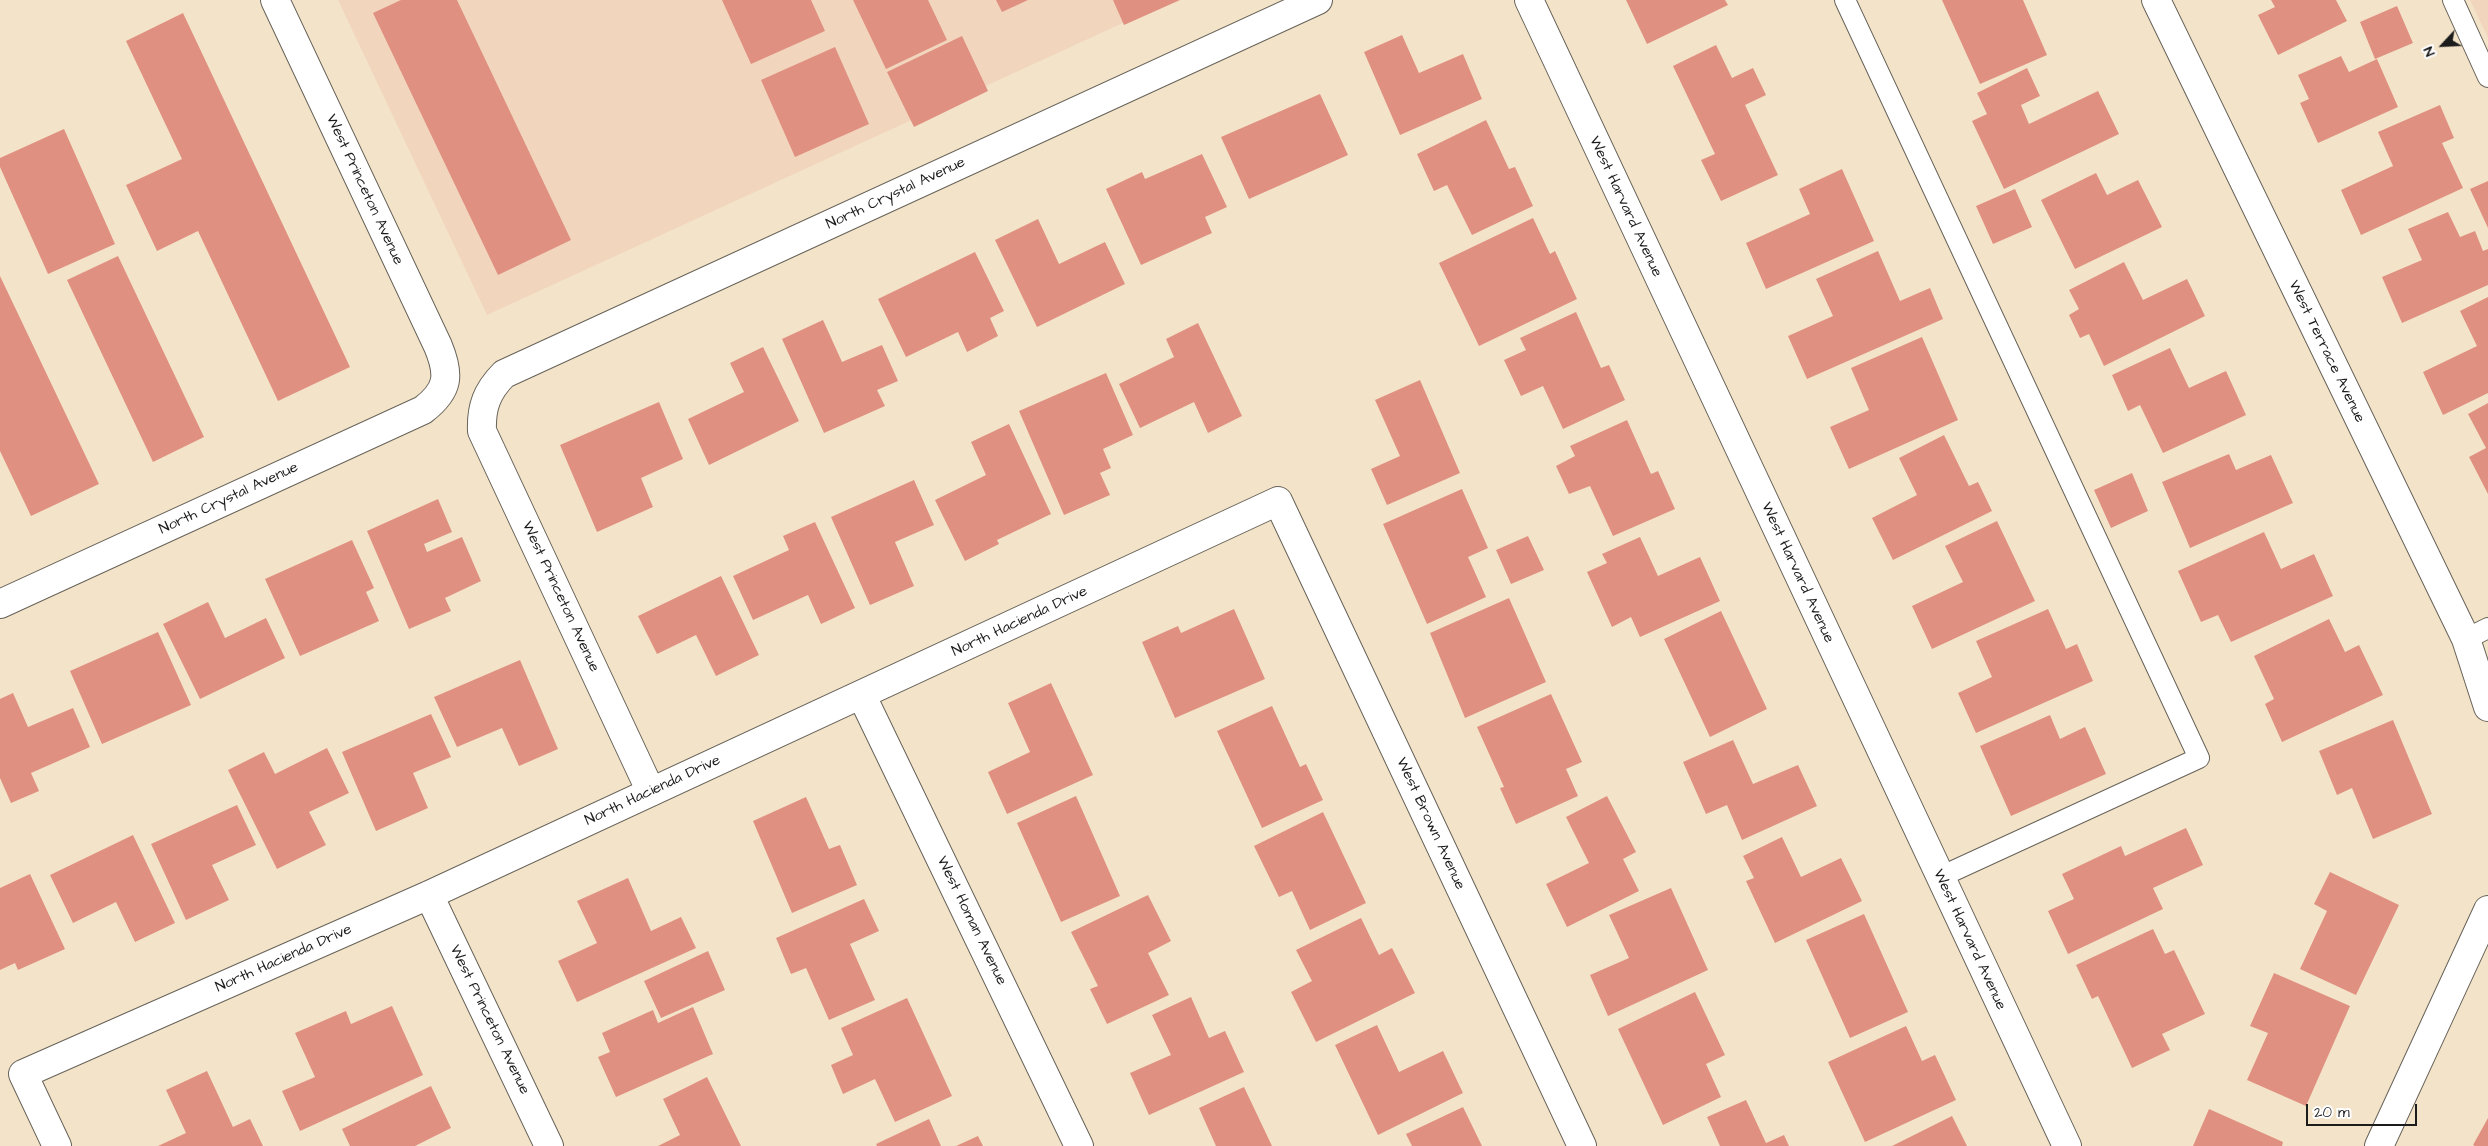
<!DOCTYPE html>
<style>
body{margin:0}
#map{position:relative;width:2488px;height:1146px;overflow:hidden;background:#f3e4c9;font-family:"Architects Daughter",sans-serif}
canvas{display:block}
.north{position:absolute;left:2418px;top:20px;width:50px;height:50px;-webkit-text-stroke:4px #fff;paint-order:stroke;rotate:245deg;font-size:14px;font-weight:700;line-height:20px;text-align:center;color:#1c1c1c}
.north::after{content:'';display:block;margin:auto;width:18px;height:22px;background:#1c1c1c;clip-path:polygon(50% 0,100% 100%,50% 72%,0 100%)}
.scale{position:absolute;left:2306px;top:1104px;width:111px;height:22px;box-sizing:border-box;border:2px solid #1c1c1c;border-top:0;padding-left:6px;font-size:15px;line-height:18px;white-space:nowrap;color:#1c1c1c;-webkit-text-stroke:4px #fff;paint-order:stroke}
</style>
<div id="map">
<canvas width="2488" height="1146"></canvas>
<div class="north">N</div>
<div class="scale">20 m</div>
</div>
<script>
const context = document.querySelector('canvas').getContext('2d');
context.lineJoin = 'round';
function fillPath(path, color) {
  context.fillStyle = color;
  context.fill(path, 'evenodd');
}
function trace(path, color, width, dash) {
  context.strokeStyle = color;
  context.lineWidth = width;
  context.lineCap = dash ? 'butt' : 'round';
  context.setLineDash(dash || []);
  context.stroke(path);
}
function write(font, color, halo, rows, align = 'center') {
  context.font = font + ' "Architects Daughter",sans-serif';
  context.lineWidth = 4;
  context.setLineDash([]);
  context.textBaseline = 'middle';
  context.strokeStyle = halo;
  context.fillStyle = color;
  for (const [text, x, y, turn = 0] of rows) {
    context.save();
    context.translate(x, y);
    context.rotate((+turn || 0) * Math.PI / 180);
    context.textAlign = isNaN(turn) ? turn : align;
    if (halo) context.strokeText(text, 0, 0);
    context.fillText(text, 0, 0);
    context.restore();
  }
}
const built = new Path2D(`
 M338,0h835l-686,315z
 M2470,0h18v38z`);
const building = new Path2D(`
 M401,0h56l114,240 -73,35 -125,-262z
 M722,0h89l14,31 -74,33z
 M853,0h75l19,40 -61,29z
 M996,0h32l-26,12z
 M1113,0h67l-56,25z
 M1626,0h99l3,5 -81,39z
 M1942,0h81l24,55 -67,29z
 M2271,0h65l11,21 -69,34 -20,-40 17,-8z
 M2397,6l16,37 -38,16 -15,-37z
 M183,13l167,354 -72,34 -80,-170 -41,20 -31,-66 56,-26 -56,-118z
 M1402,35l17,38 44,-19 19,45 -82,36 -36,-83z
 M962,36l26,55 -74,36 -27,-55z
 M1716,45l16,33 21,-10 13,27 -21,10 33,70 -57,26 -20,-41 14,-6 -42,-88z
 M835,47l34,77 -74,33 -34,-77z
 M2341,56l8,16 28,-13 21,48 -80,36 -18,-40 9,-4 -11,-24z
 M2027,68l13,28 -19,9 8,19 69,-33 21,43 -115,55 -32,-68 15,-7 -10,-21z
 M1320,94l28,61 -99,44 -28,-62z
 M2440,105l14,33 -12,5 21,45 -102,47 -20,-45 52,-24 -15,-34z
 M1486,120l23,49 6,-2 18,39 -61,29 -25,-50 -13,6 -17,-37z
 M64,129l51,115 -67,30 -48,-107v-9z
 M1202,154l25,53 -22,10 7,16 -71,32 -35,-76 36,-17 3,7z
 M1842,169l32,72 -108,48 -20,-46 64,-29 -11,-25z
 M2096,173l11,22 31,-15 24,47 -87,42 -34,-69z
 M2488,181v47l-18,-39z
 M2015,189l17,38 -39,17 -17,-38z
 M2448,212l12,25 15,-6 8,20 5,-2v36l-86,38 -20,-46 40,-17 -14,-31z
 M1533,218l17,36 5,-3 22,48 -98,47 -40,-83z
 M1038,219l21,45 46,-22 20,42 -88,43 -42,-87z
 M1878,251l22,50 30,-13 13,31 -136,60 -19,-43 45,-20 -17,-37z
 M975,252l29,59 -14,7 8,18 -31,16 -9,-20 -52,25 -28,-58z
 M118,256l86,181 -51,25 -86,-182z
 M2124,262l19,38 44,-21 18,37 -101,50 -15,-32 -9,4 -11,-23 10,-6 -10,-19z
 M0,276l99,208 -68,32 -31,-65z
 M2488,297v96l-45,22 -20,-43 54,-26 -17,-35z
 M1576,312l25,56 8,-3 16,35 -62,29 -20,-43 -22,10 -17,-36 22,-10 -6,-12z
 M823,320l19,42 40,-17 16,36 -21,9 8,16 -61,27 -42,-94z
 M1198,323l44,93 -34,17 -14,-31 -54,26 -21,-44 55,-27 -8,-18z
 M1922,337l36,83 -109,49 -19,-42 39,-17 -18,-42z
 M763,347l36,74 -90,44 -21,-46 56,-27 -14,-29z
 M2170,348l19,40 37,-17 20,44 -83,38 -23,-48 -12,6 -16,-36z
 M1106,373l27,62 -30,14 8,19 -11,5 10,22 -46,20 -45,-104z
 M1420,380l40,93 -73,32 -16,-36 29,-13 -25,-56z
 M659,402l24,57 -42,19 12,29 -56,25 -37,-87z
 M2488,403v91l-19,-37 17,-9 -18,-34z
 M1627,420l24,54 7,-3 17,38 -62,27 -23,-50 -21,8 -13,-28 19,-10 -5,-10z
 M1009,424l42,90 -54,26 2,4 -34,17 -30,-61 51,-25 -15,-33z
 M1944,435l25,51 9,-4 14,29 -99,49 -21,-42 45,-23 -18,-37z
 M2229,454l7,16 35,-15 22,48 -103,45 -28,-66z
 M2132,473l16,38 -37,17 -17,-38z
 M914,480l20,45 -39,17 19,44 -44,19 -39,-88z
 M1462,489l26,59 -20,9 18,40 -59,27 -44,-100z
 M438,499l14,33 -28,12 3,8 35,-15 19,44 -36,17 6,13 -42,18 -42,-98z
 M1997,521l38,80 -103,48 -20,-43 51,-24 -18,-36z
 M815,522l40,86 -34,16 -13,-29 -55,25 -20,-44 56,-26 -6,-14z
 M2264,532l17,37 33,-15 19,42 -102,46 -13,-27 -17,7 -23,-51z
 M1528,536l16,34 -33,14 -15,-34z
 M1640,537l18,39 42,-19 20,44 -80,36 -9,-20 -19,10 -25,-55 20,-9 -5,-9z
 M352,540l22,48 -8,4 13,29 -79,35 -35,-77z
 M721,576l38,79 -43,21 -20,-41 -39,19 -19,-38z
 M1509,598l37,84 -81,36 -35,-85z
 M208,602l17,36 41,-20 19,40 -85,41 -37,-75z
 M1234,609l31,70 -90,39 -33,-76 36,-16 3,7z
 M2048,609l18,40 11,-5 16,37 -117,52 -18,-40 34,-16 -16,-36z
 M1721,611l46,98 -57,28 -46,-98z
 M2329,619l16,33 14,-7 24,50 -101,47 -17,-38 9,-5 -20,-43z
 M158,632l33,73 -89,39 -32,-73z
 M520,660l38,89 -39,17 -17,-38 -45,19 -23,-50z
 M1051,683l42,92 -86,39 -19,-42 42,-20 -22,-49z
 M13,693l15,34 45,-19 17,39 -59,26 8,18 -28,12 -11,-25v-79z
 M1551,694l31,68 -16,7 12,27 -62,28 -16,-36 4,-1 -27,-60z
 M1272,706l28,61 6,-3 17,36 -61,28 -45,-97z
 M431,714l20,43 -38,16 15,35 -52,23 -34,-79z
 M2050,715l10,24 25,-12 21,47 -95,42 -31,-70z
 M2393,720l39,94 -59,25 -21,-51 -15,7 -18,-44z
 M1733,740l20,44 45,-19 19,41 -75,34 -15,-35 -21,9 -23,-52z
 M327,748l22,45 -40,19 17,33 -49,24 -49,-99 36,-18 11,22z
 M1076,796l44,100 -59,26 -44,-99z
 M1607,796l29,56 -13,7 16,32 -72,36 -21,-43 43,-21 -23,-46z
 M806,797l23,52 11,-4 17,40 -65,28 -39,-92z
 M237,805l19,40 -44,20 17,35 -43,20 -35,-76z
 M1323,812l43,91 -56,27 -18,-39 -13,6 -25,-51z
 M2186,828l17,37 -50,23 10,21 -95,45 -20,-43 26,-12 -12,-25 59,-28 4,10z
 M133,835l42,88 -40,19 -19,-40 -43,21 -23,-48z
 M1782,837l19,40 40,-19 21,43 -87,42 -29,-62 8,-3 -11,-22z
 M2330,872l69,33 -43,90 -56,-26 27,-58 -13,-7z
 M30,874l35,75 -47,21 -3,-7 -15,7v-82z
 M628,878l23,53 30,-14 15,31 -119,54 -19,-41 39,-18 -20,-42z
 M1671,888l37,82 -100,46 -18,-41 39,-17 -20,-43z
 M1148,895l23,46 -23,12 21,42 -62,29 -17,-35 8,-3 -27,-54z
 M864,899l15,32 -29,13 25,56 -46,20 -23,-52 -15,6 -15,-36z
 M1864,914l44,98 -58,26 -44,-98z
 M1361,918l18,37 13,-7 23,45 -99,49 -25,-50 21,-11 -16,-31z
 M2153,929l12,25 9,-4 31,64 -43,20 8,16 -38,18 -34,-72 -6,3 -16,-34z
 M708,951l17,39 -64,28 -17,-37z
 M2274,973l76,33 -44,100 -59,-26 21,-47 -18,-7z
 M1695,992l30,63 -19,9 15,33 -58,28 -45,-96z
 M1191,997l18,41 16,-7 19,41 -95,43 -19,-42 41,-18 -19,-40z
 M907,998l45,98 -57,26 -20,-43 -32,15 -12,-29 22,-10 -12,-27z
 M392,1006l31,69 -123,56 -18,-40 33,-14 -20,-44 51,-22 5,13z
 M693,1007l20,47 -97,43 -18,-40 12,-5 -8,-19 51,-23 5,13z
 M1377,1025l22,47 44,-21 20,42 -85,42 -43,-90z
 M1906,1026l16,35 13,-6 21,45 -91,42 -37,-80z
 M207,1071l26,56 17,-8 13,27h-105l28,-13 -20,-43z
 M707,1077l34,69h-83l22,-11 -17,-36z
 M431,1086l20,42 -36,18h-65l-8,-17z
 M1244,1087l28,59h-56l-17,-38z
 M1746,1100l20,43 18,-8 5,11h-69l-13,-29z
 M1463,1107l19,39h-70l-6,-12z
 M2209,1109l74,33 -1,4h-89z
 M1952,1116l15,30h-75z
 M2488,1118v28h-13l-2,-1z
 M929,1119l12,27h-64l-1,-2z
 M978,1136l5,10h-27z`);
const service = new Path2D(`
 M1845,0l354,758 -259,119
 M2453,0l35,77
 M2466,639l22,-11`);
const minor = new Path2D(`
 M1529,0l538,1146
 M2156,0l310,639 22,68
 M0,604l423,-194c26,-20 27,-35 15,-64l-163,-346
 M862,696l217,450
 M651,792l-169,-361c-1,-24 5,-40 22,-57l814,-374
 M429,895l120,251
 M57,1146l-34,-72 406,-179 849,-394 304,645
 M2379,1146l109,-236`);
const streetNames = [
 ["West Princeton Avenue",364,190,65],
 ["North Crystal Avenue",896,194,-25],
 ["West Harvard Avenue",1625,207,65],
 ["West Terrace Avenue",2326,352,64],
 ["North Crystal Avenue",229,499,-25],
 ["West Harvard Avenue",1797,573,65],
 ["West Princeton Avenue",560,597,65],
 ["North Hacienda Drive",1020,622,-25],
 ["North Hacienda Drive",653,791,-25],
 ["West Brown Avenue",1430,824,65],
 ["West Homan Avenue",971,921,64],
 ["West Harvard Avenue",1969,940,65],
 ["North Hacienda Drive",284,959,-24],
 ["West Princeton Avenue",489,1020,64]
];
fillPath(built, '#f1d5bd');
fillPath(building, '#e09080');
trace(service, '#676259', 22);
trace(minor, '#676259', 30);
trace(service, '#fff', 20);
trace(minor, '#fff', 28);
write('15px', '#1c1c1c', '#fff', streetNames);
</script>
